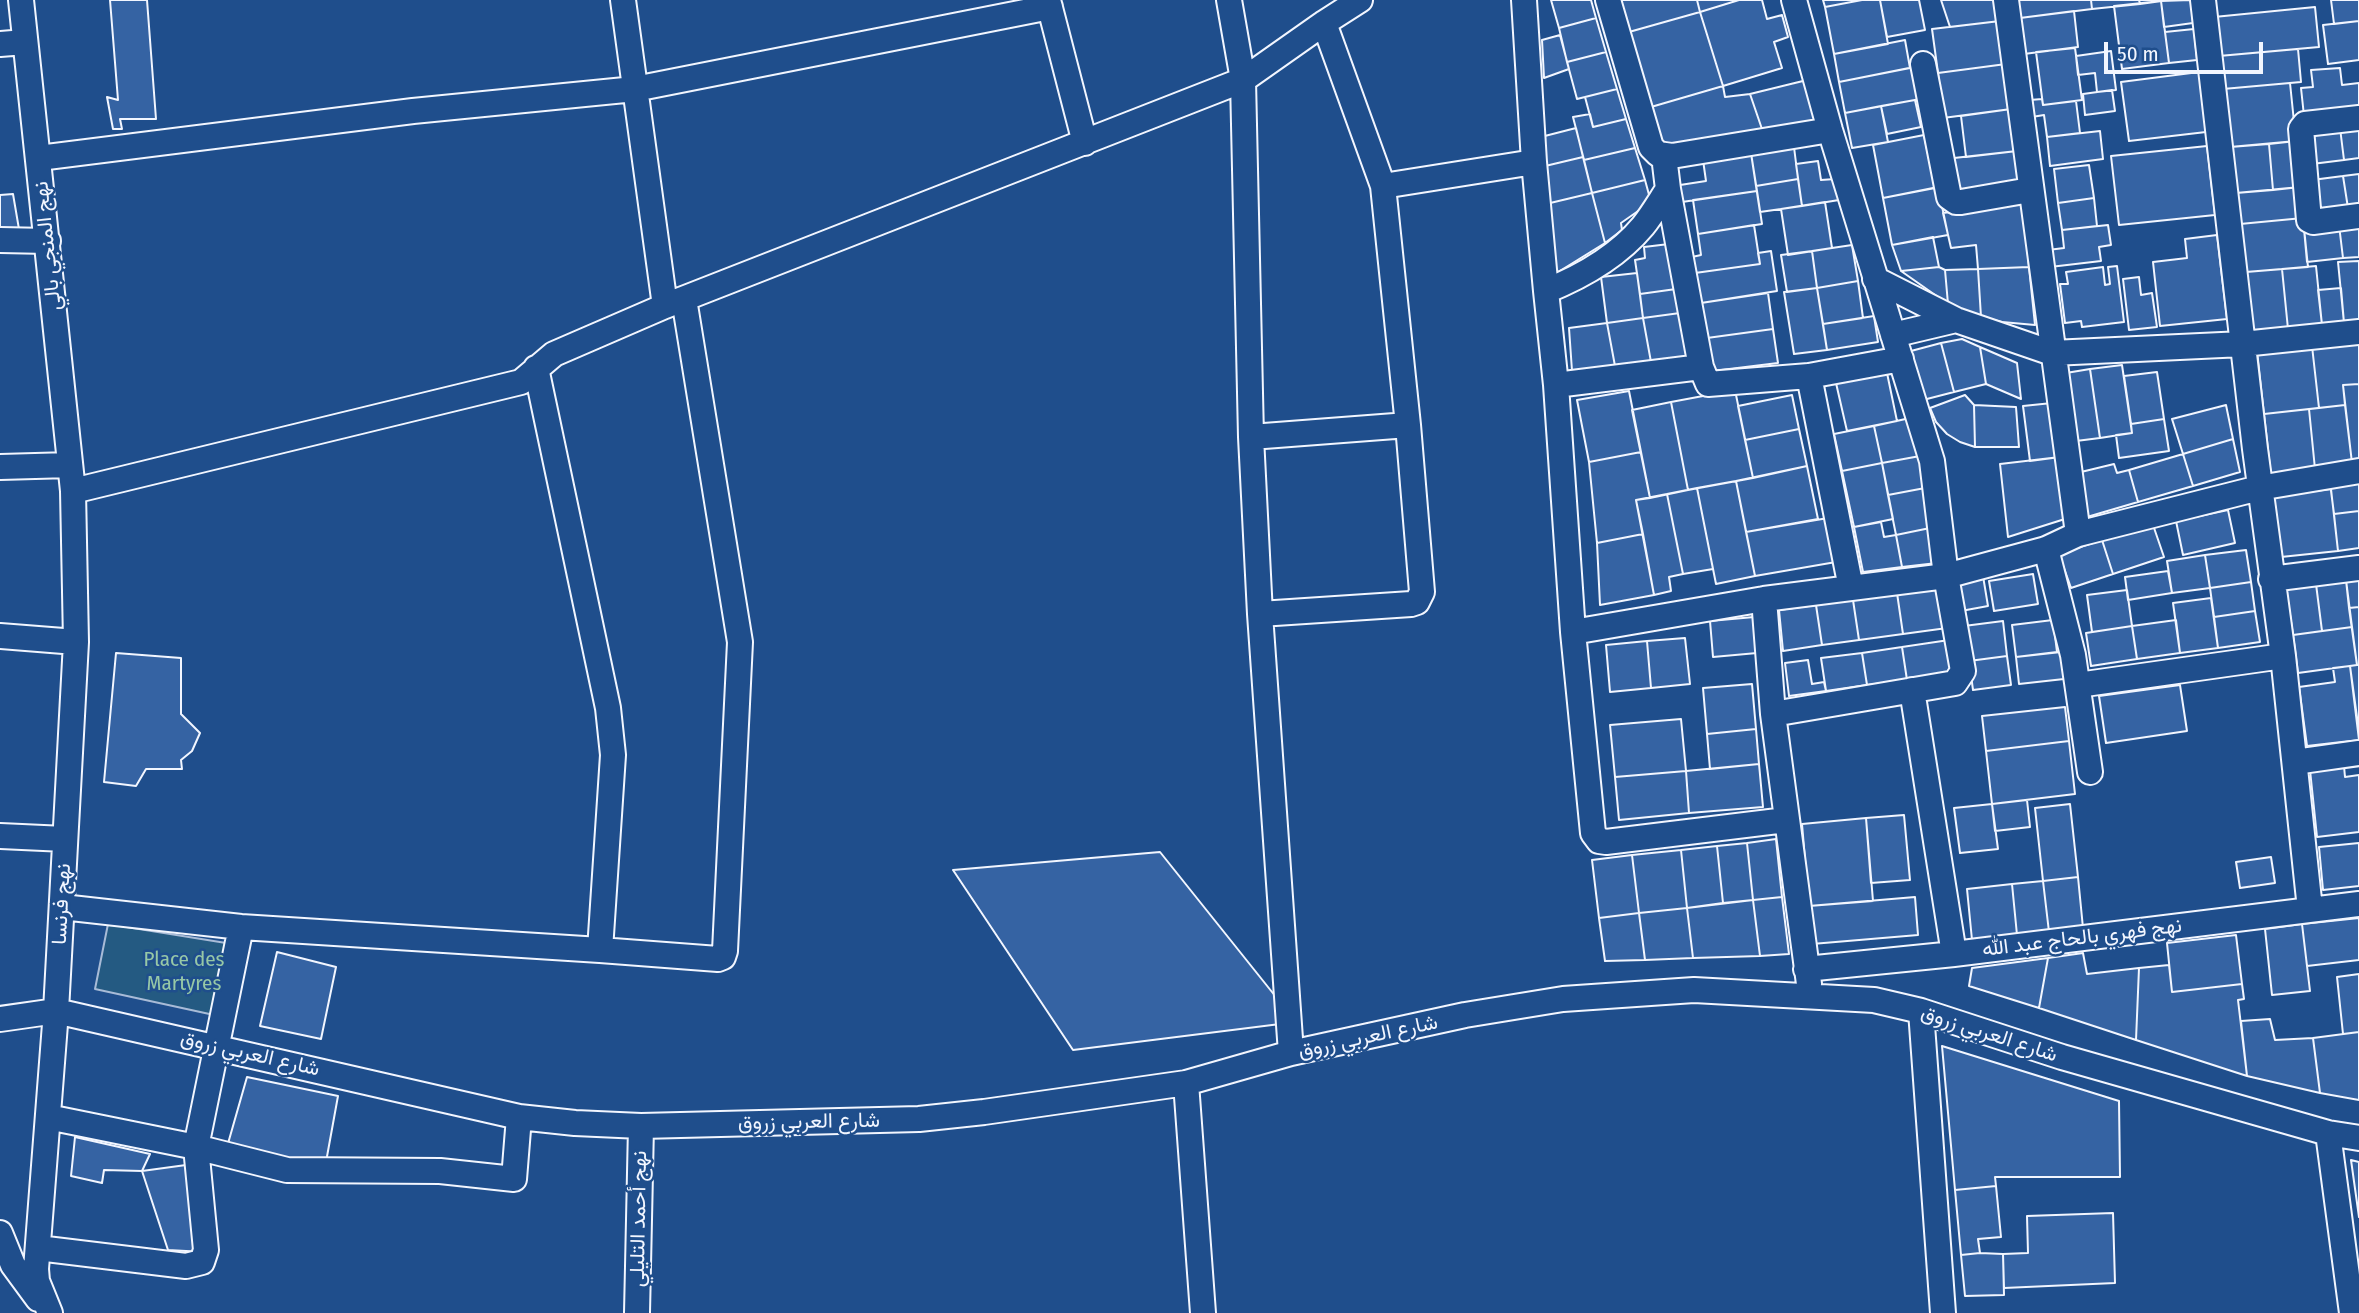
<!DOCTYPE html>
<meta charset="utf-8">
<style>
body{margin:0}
#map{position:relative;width:2359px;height:1313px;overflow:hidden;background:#1f4e8c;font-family:"Fira Sans Condensed",sans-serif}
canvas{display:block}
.scale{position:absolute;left:2104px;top:42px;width:159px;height:32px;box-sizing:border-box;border:4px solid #f2f6ff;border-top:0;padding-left:9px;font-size:21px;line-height:24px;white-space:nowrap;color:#f2f6ff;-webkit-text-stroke:5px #1f4e8c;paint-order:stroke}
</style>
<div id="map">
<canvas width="2359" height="1313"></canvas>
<div class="scale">50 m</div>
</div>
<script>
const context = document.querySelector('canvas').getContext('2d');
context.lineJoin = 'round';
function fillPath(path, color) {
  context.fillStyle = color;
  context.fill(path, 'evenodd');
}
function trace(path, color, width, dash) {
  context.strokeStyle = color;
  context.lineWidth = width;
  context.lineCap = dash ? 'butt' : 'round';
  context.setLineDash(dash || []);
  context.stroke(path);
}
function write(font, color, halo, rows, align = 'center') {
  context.font = font + ' "Fira Sans Condensed",Vazirmatn,sans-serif';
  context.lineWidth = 5;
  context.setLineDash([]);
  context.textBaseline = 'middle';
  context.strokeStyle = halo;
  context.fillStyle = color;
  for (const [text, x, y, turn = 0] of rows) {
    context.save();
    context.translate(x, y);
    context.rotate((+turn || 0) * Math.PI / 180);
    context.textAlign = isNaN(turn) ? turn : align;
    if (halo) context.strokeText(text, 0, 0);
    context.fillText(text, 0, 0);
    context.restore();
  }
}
const green = new Path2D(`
 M108,924l118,19 -12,72 -119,-26z`);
const building = new Path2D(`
 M110,0h37l9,119h-36l2,10h-9l-6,-32 11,3z
 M1551,0h40l5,18 -37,10z
 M1619,0h78l3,12 -71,20z
 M1697,0h42l-39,12z
 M1739,0h23l5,19 15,-4 6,22 -14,5 8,26 -59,18 -23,-74z
 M1823,0h39l-37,7z
 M1862,0h18l8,44 -54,10 -9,-47z
 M1880,0h39l6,30 -38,7z
 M1941,0h57l2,21 -50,6z
 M2017,0h74l1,9 -72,9z
 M2091,0h48l1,4 -48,5z
 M2139,0h30l-29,4z
 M2191,0l2,23 -29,4 -3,-26z
 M2331,0h28v21l-25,3z
 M2161,1l8,62 -47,6 -8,-63z
 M2315,7l4,40 -100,9 -5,-39z
 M2074,11l4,36 -54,7 -4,-36z
 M1700,12l23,74 -72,21 -22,-75z
 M1596,18l10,34 -39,10 -8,-34z
 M2000,21l6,43 -68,9 -6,-44z
 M2359,21v39l-31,4 -5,-39z
 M2194,29l3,31 -28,3 -4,-31z
 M1560,35l9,34 -25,9 -2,-38z
 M1905,40l5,28 -71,14 -5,-28z
 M2075,48l7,52 -39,5 -7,-53z
 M2298,49l3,33 -78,7 -4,-33z
 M2111,51l5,39 -19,2 -2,-19 -17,2 -2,-19z
 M1606,52l11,37 -40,10 -10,-37z
 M2006,64l5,45 -68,9 -5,-45z
 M1914,67l6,32 -75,14 -6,-31z
 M2340,68l2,17 17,-2v28l-55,5 -3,-28 12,-1 -2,-17z
 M2199,72l7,60 -77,9 -8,-59z
 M1807,80l10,45 -54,7 -13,-38z
 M2290,83l6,58 -66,6 -7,-58z
 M1723,86l2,11 25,-3 13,38 -100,13 -12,-38z
 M1617,89l9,30 -33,8 -8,-30z
 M2112,90l3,21 -30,4 -2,-21z
 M2042,99l1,6 33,-4 4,32 -33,4 -3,-22 -12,2 -2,-17z
 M1915,100l6,27 -34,7 -6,-28z
 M1881,106l7,36 -36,6 -7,-35z
 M2011,109l6,42 -51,6 -5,-41z
 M1590,114l3,13 33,-8 9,29 -51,12 -11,-43z
 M2359,126v32l-15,2 -4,-32z
 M1576,128l7,29 -42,10 -4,-29z
 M2340,128l4,32 -32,4 -4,-31z
 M2100,131l3,28 -53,7 -3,-29z
 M1924,135l11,53 -52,10 -10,-53z
 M2296,141l4,46 -27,3 -4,-46z
 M2269,144l4,46 -37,3 -6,-46z
 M2207,146l8,69 -96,10 -8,-69z
 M1794,147l4,32 -42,7 -5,-33z
 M1635,148l10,32 -53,13 -8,-33z
 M2017,151l4,31 -63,8 -4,-32z
 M1751,153l6,38 -75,11 -2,-17 26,-4 -3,-21z
 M1583,157l9,36 -46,11 -5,-37z
 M1818,161l3,19 14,-1 4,21 -37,6 -6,-42z
 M2089,165l5,33 -36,5 -4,-34z
 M2359,174v32l-11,2 -5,-32z
 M2343,176l5,32 -32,4 -4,-32z
 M1798,179l4,27 -42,6 -4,-26z
 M1645,180l6,22 -30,21 1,7 -17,13 -13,-50z
 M1938,187l10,48 -56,10 -9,-47z
 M2300,187l3,31 -63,6 -4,-31z
 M1757,191l5,33 -64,10 -5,-34z
 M1592,193l13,50 -50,31 -9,-70z
 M13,194l7,41 -20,-1v-39z
 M2094,198l3,28 -35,4 -4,-27z
 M1825,202l7,46 -44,7 -7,-46z
 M2023,202l6,65 -51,2 -2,-24 -25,3 -8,-35z
 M2303,218l5,49 -62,5 -6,-48z
 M2359,223v34l-16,1 -4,-33z
 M1754,225l6,39 -65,9 -3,-16 9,-2 -3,-21z
 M2108,225l3,20 -12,2 2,14 -51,6 -2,-17 16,-2 -2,-18z
 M2339,225l4,33 -36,4 -3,-33z
 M2217,235l10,84 -67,7 -7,-64 34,-4 -2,-19z
 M1933,237l6,30 -38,4 -9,-26z
 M1669,244l7,45 -36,5 -5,-34 10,-2 -1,-11z
 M1852,245l6,36 -41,7 -5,-37z
 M1771,251l6,40 -76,12 -6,-30 65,-9 -2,-11z
 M1812,251l5,37 -30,4 -6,-37z
 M2359,261v60l-15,2 -6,-61z
 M2117,266l7,56 -42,5 -1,-6 -16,2 -5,-39h8l-2,-12 37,-5 2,18 5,-1 -2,-17z
 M2316,266l6,59 -34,4 -6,-60z
 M1939,267l6,3 3,34 -47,-33z
 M2029,267l6,58 -33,-3 -21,-5 -3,-48z
 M1978,269l3,48 -33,-13 -3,-34z
 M2282,269l6,60 -35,4 -7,-61z
 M1637,273l6,45 -36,5 -6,-46z
 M2139,277l2,18 11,-2 5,34 -28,3 -6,-51z
 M1858,281l5,37 -40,6 -6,-36z
 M1817,288l10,62 -33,4 -10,-62z
 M2341,288l3,35 -22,2 -4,-35z
 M1676,289l4,24 -37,5 -3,-24z
 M1768,293l5,36 -66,9 -6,-35z
 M1680,313l7,45 -36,4 -8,-44z
 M1874,316l4,26 -51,8 -4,-26z
 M1643,318l8,44 -36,4 -8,-43z
 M1607,323l8,43 -43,5 -3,-43z
 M1773,329l5,34 -65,8 -6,-33z
 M1962,339l18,8 6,37 -32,8 -13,-49z
 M2359,341v43l-16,1 2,20 -26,3 -7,-62z
 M1941,343l13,49 -31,8 -12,-49z
 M2312,346l7,62 -55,6 -7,-63z
 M1980,347l37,16 4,36 -35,-15z
 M2122,365l10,68 -32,5 -10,-69z
 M2090,369l10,69 -24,3 -10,-68z
 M2157,372l7,47 -33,5 -7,-48z
 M1887,373l10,48 -50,10 -11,-48z
 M2359,384v78l-7,1 -9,-78z
 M1735,390l18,88 -65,12 -17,-88z
 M1629,391l12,61 -52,10 -12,-62z
 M1792,395l7,34 -54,11 -7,-34z
 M1965,395l9,10 1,42 -15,-5 -13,-8 -11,-12 -6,-14z
 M1671,402l17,88 -38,8 -18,-88z
 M2052,403l8,54 -30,4 -7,-55z
 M1974,405l42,2 3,40h-44z
 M2226,405l7,34 -50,15 -11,-35z
 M2345,405l7,58 -37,6 -6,-60z
 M2309,409l6,60 -44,7 -7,-62z
 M1910,418l10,38 -38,7 -8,-37z
 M2164,419l5,32 -50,7 -3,-23 16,-2 -1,-9z
 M1874,426l8,37 -40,8 -8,-37z
 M1799,429l8,37 -54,12 -8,-38z
 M2233,439l7,33 -47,14 -10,-32z
 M1641,452l9,46 -14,2 7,34 -46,9 -8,-81z
 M2183,454l10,32 -55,16 -9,-32z
 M1920,456l5,32 -37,7 -6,-32z
 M2060,457l8,61 -60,19 -8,-73z
 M1882,463l11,56 -39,8 -12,-56z
 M2114,464l3,9 12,-3 9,32 -51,15 -6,-45z
 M1807,466l11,53 -72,13 -10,-51z
 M2359,480v31l-25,3 -4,-31z
 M1736,481l19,95 -39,8 -19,-96z
 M1697,488l16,81 -30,5 -16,-80z
 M1925,488l5,40 -34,7 -8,-40z
 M2331,489l7,62 -57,6 -7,-61z
 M1667,494l16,80 -14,3 2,14 -17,4 -18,-95z
 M2228,510l7,33 -52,12 -7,-34z
 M2359,511v37l-21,3 -4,-37z
 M1828,518l8,44 -81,14 -9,-44z
 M1881,522l3,15 12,-2 6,32 -39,5 -9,-45z
 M2152,522l12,35 -51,17 -11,-34z
 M1930,528l7,35 -35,4 -6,-32z
 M1643,534l11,61 -54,10 -3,-62z
 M2102,540l11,34 -42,14 -12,-34z
 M2246,550l5,32 -41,6 -5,-33z
 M2205,555l5,33 -38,5 -5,-32z
 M2168,571l4,22 -44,7 -3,-23z
 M2033,574l5,30 -44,7 -5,-30z
 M1983,576l5,30 -27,5 -6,-30z
 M2359,578v29l-10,1 -3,-28z
 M2346,580l6,47 -30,4 -6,-47z
 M2251,582l4,29 -41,6 -4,-29z
 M2316,584l6,47 -29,4 -7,-47z
 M1941,588l6,40 -44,6 -6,-41z
 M2127,590l5,36 -40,6 -5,-37z
 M1897,593l6,41 -44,6 -6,-40z
 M2211,598l7,50 -38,5 -7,-50z
 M1853,600l6,40 -37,5 -6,-40z
 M1816,605l6,40 -39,6 -4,-41z
 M2359,607v58h-2l-8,-57z
 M2255,611l5,31 -42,6 -4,-31z
 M1754,617l3,36 -44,4 -3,-36z
 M2053,620l4,32 -41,5 -4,-32z
 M2176,620l4,33 -43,6 -5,-33z
 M2003,621l4,35 -38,5 -5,-35z
 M2132,626l5,33 -46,7 -5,-33z
 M2352,627l5,38 -59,8 -5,-38z
 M1685,638l5,46 -39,4 -4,-47z
 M1949,640l5,33 -47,7 -5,-33z
 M1647,641l4,47 -41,4 -4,-47z
 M1902,647l5,33 -40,5 -5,-32z
 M2061,652l3,27 -45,5 -3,-27z
 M116,653l65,5v56l19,19 -8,18 -11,9 1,9h-36l-10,17 -32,-4z
 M1862,653l5,32 -41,6 -5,-33z
 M2007,656l4,29 -38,5 -4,-29z
 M1808,660l4,24 12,-2 2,9 -37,5 -4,-33z
 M2357,665h2v67l-9,-66z
 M2350,666l9,74 -52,6 -8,-59 36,-5 -2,-14z
 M1752,684l4,45 -49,5 -4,-46z
 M2180,685l7,46 -81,12 -7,-47z
 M2065,707l4,34 -83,10 -4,-35z
 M1681,719l5,52 -71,6 -5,-52z
 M1756,729l3,35 -49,5 -3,-35z
 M2069,741l6,53 -83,10 -6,-53z
 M1759,764l4,43 -74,6 -3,-42z
 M2344,766l1,11 14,-2v57l-42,5 -7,-67z
 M1686,771l3,42 -70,7 -4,-43z
 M2027,800l3,27 -35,4 -3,-27z
 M1992,804l6,45 -38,4 -6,-45z
 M2070,804l8,73 -35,4 -8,-73z
 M1904,815l6,65 -39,3 -5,-65z
 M1866,818l7,83 -64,5 -7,-82z
 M1776,839l6,58 -29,3 -6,-57z
 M1747,843l6,57 -30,3 -6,-57z
 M2359,843v43l-36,4 -4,-43z
 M1717,846l6,57 -36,5 -6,-58z
 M1681,850l6,58 -48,5 -7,-58z
 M1160,852l136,170 -223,28 -120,-180z
 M1632,855l7,58 -40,5 -7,-58z
 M2271,857l4,26 -35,5 -4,-26z
 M2078,877l5,51 -34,4 -6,-51z
 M2043,881l6,51 -32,3 -5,-51z
 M2012,884l5,51 -45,5 -5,-51z
 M1782,897l7,57 -29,2 -7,-56z
 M1915,897l3,38 -106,9 -3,-38z
 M1753,900l7,56 -67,2 -6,-50z
 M1687,908l6,50 -48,2 -6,-47z
 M1639,913l6,47 -40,1 -6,-43z
 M2359,918v42l-52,6 -5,-42z
 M2302,924l8,67 -38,4 -7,-66z
 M2236,935l6,49 -70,8 -5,-49z
 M277,952l59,15 -15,72 -61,-13z
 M2083,953l4,21 52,-6 -3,72 -97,-32 9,-50z
 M2048,958l-9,50 -70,-22 3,-18z
 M2169,965l3,27 70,-8 2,15 -6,1 9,76 -111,-36 3,-72z
 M2359,974v58l-16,2 -6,-57z
 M2270,1019l5,21 38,-2 7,55 -73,-17 -6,-55z
 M2359,1032v68l-39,-7 -7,-55z
 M1942,1046l177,55 1,76h-125l1,9 -41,4z
 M247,1077l91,19 -12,66 -32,-1 -67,-14z
 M75,1137l75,17 -8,17 -38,-1 -2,13 -31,-7z
 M2351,1160l8,2v55z
 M186,1165l18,87 -36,-2 -26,-79z
 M1996,1186l5,51 -23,2 2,14 -19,2 -6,-65z
 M2113,1213l2,70 -111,5 -1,-34 25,-1 -1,-37z
 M1980,1253l23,1 1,41 -39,1 -4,-41z`);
const minor = new Path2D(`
 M21,0l52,491 3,151 -20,369 -20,258 1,12 13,32
 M623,0l42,306
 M1048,0l37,143
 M1229,0l14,80 8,357 9,177 31,439
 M1608,0l43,147 7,7 14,2 158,-26
 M2203,0l52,449 28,207 27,253
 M0,44l25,-2
 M1923,64l26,133 7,5h5l69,-12
 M2359,118l-54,6 -4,5 8,91 4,2 46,-6
 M1664,156l4,33 33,178 7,17 101,-8 92,-17
 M39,158l374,-47 222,-22 415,-82
 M1534,162l12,129
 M1383,186l151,-24 -10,-162
 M1668,189c-8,12 -16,26 -25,37 -25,30 -62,51 -97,65l10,94 17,247 20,201 6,8 7,1 180,-22
 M0,240l48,1
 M1875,279l81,41 96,33 191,-9 116,-12
 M1893,335l63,-15
 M536,368l72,340 5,47 -13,195
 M1809,376l42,212
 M1556,385l145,-18
 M1251,437l157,-12
 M0,467l70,-2
 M73,491l448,-109 33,-28 111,-48 578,-226 81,-57 36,-23
 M2078,534l181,-46 100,-17
 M2046,549l27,106 17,117
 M2271,579l88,-11
 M1764,599l9,115 36,270
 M1260,614l151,-10 6,-2 5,-10 -14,-167 -25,-239 -59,-163
 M1573,632l191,-33 182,-23 100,-27 32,-15 -72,-534
 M0,636l76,6
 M2078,685l205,-29
 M1912,690l42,264
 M1773,714l182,-31 8,-12 -17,-95 -14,-115 -102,-331 -36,-130
 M2295,762l64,-9
 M0,836l65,3
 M62,907l179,20 359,23 118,9 5,-2 2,-6 15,-309 -56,-343
 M1806,969l148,-15 405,-50
 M1921,1011l22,302
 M0,1019l56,-8 463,106 56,6 66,3 278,-7 65,-7 202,-29 105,-30 174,-38 98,-16 131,-9 180,10 47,11 141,46 266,76 31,5
 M1186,1083l17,230
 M48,1117l148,30 91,23 153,1 74,8 5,-62
 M2328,1133l24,180
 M0,1233l13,32 25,34
 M38,1248l148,18 16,-4 4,-12 -10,-103 45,-220
 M637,1313l4,-187`);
const streetNames = [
 ["نهج المنجي بالي",48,246,-96],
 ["نهج فرنسا",62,904,-87],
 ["نهج فهري بالحاج عبد الله",2082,938,-7],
 ["شارع العربي زروق",1989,1034,18],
 ["شارع العربي زروق",1368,1037,-12],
 ["شارع العربي زروق",250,1054,13],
 ["شارع العربي زروق",809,1122,-1],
 ["نهج أحمد التليلي",639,1219,-89]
];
const parkNames = [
 ["Place des",184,960],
 ["Martyres",184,984]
];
fillPath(green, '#245a82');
trace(green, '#a8bbd7', 2);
fillPath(building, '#3563a3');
trace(building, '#f2f6ff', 2);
trace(minor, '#f2f6ff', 28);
trace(minor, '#1f4e8c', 24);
write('21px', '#f2f6ff', '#1f4e8c', streetNames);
write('21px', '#97c8a6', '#1f4e8c', parkNames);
</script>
